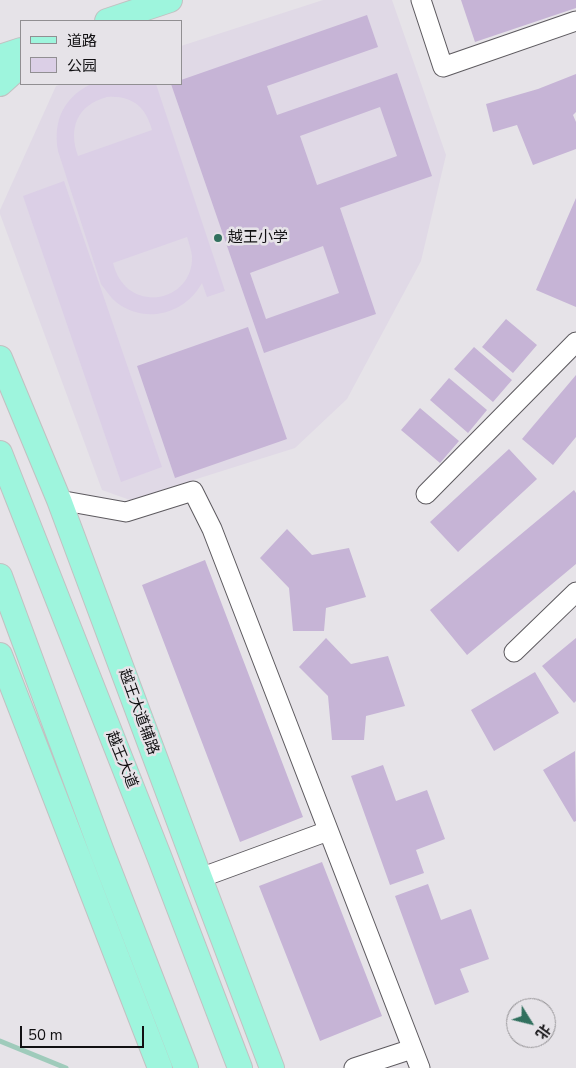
<!DOCTYPE html>
<meta charset="utf-8">
<style>
body{margin:0}
#map{position:relative;width:576px;height:1068px;overflow:hidden;background:#e6e3e8;font-family:"Nunito Sans","Noto Sans SC",sans-serif}
canvas{display:block}
.legend{position:absolute;left:20px;top:20px;width:162px;height:65px;box-sizing:border-box;background:#e6e3e8;border:1px solid #918f92;margin:0;padding:6px 9px;list-style:none;font-size:15px;color:#111012}
.legend li{display:flex;align-items:center;gap:10px;height:25px}
.legend b{width:25px;border:1px solid #918f92}
.north{position:absolute;left:506px;top:998px;width:50px;height:50px;box-sizing:border-box;background:#e6e3e8;border:1px solid #918f92;border-radius:50%;rotate:126deg;font-size:14px;font-weight:700;line-height:20px;text-align:center;color:#111012}
.north::after{content:'';display:block;margin:auto;width:18px;height:22px;background:#31705e;clip-path:polygon(50% 0,100% 100%,50% 72%,0 100%)}
.scale{position:absolute;left:20px;top:1026px;width:124px;height:22px;box-sizing:border-box;border:2px solid #111012;border-top:0;padding-left:6px;font-size:15px;line-height:18px;white-space:nowrap;color:#111012;-webkit-text-stroke:4px #e6e3e8;paint-order:stroke}
</style>
<div id="map">
<canvas width="576" height="1068"></canvas>
<ul class="legend">
<li><b style="height:6px;background:#9ef5dd"></b>道路</li>
<li><b style="height:14px;background:#dbcfe6"></b>公园</li>
</ul>
<div class="north">北</div>
<div class="scale">50 m</div>
</div>
<script>
const context = document.querySelector('canvas').getContext('2d');
context.lineJoin = 'round';
function fillPath(path, color) {
  context.fillStyle = color;
  context.fill(path, 'evenodd');
}
function trace(path, color, width, dash) {
  context.strokeStyle = color;
  context.lineWidth = width;
  context.lineCap = dash ? 'butt' : 'round';
  context.setLineDash(dash || []);
  context.stroke(path);
}
function write(font, color, halo, rows, align = 'center') {
  context.font = font + ' "Nunito Sans","Noto Sans SC",sans-serif';
  context.lineWidth = 5;
  context.setLineDash([]);
  context.textBaseline = 'middle';
  context.strokeStyle = halo;
  context.fillStyle = color;
  for (const [text, x, y, turn = 0] of rows) {
    context.save();
    context.translate(x, y);
    context.rotate((+turn || 0) * Math.PI / 180);
    context.textAlign = isNaN(turn) ? turn : align;
    if (halo) context.strokeText(text, 0, 0);
    context.fillText(text, 0, 0);
    context.restore();
  }
}
const built = new Path2D(`
 M323,0h69l54,155 -25,106 -74,138 -52,49 -165,52 -28,-10 -102,-276v-4l56,-124 6,-2h119v-38z`);
const green = new Path2D(`
 M91,84h65l69,207 -18,6 -5,-14c-17,31 -57,42 -86,19 -6,-5 -10,-12 -15,-18l-43,-133c-5,-30 5,-53 33,-67zM107,97c25,-2 39,10 45,33l-74,26c-10,-28 -1,-51 29,-59zM187,237c2,6 4,12 5,19 2,47 -66,60 -79,7z
 M64,181l98,286 -41,15 -98,-286z`);
const stream = new Path2D(`
 M0,1041l66,27`);
const building = new Path2D(`
 M461,0h115v8l-101,34z
 M367,15l11,32 -111,39 10,29 120,-42 35,103 -92,32 36,106 -112,39 -93,-269h10v-4zM380,107l17,49 -80,29 -17,-49zM323,246l16,47 -73,26 -16,-46z
 M576,74v38l-3,3 3,7v27l-43,16 -16,-40 -24,7 -7,-28 52,-15z
 M576,198v109l-40,-17z
 M506,319l31,26 -24,28 -31,-26z
 M248,327l39,112 -112,39 -38,-112z
 M474,347l38,33 -19,22 -39,-33z
 M576,375v62l-23,28 -31,-26z
 M449,378l38,32 -19,23 -38,-33z
 M420,408l39,33 -19,22 -39,-33z
 M509,449l28,30 -79,73 -28,-30z
 M574,490l2,3v71l-109,91 -37,-45z
 M287,529l25,26 37,-7 17,49 -40,11 -2,23h-31l-4,-43 -29,-30z
 M205,560l98,257 -63,25 -98,-257z
 M326,638l25,26 37,-8 17,50 -39,10 -2,24h-32l-4,-44 -29,-29z
 M576,638v63l-2,2 -32,-37z
 M535,672l24,41 -65,38 -23,-41z
 M575,751l1,70 -2,1 -31,-52z
 M383,765l13,36 31,-11 18,49 -29,11 8,23 -34,12 -39,-109z
 M322,862l60,154 -62,25 -61,-155z
 M428,884l13,36 30,-11 18,50 -29,10 9,23 -34,13 -40,-109z`);
const minor = new Path2D(`
 M421,0l22,67 133,-46
 M426,494l150,-152
 M59,500l67,12 67,-21 19,38 208,539
 M514,652l62,-60
 M200,878l128,-47
 M354,1068l58,-19`);
const major = new Path2D(`
 M107,21l63,-21
 M0,57l21,-7
 M0,84l21,-19
 M0,358l59,142 141,378 72,190
 M0,453l159,403 81,212
 M0,576l101,273 85,219
 M0,655l160,413`);
const markers = [
 [218,238,5,"#31705e"]
];
const poiNames = [
 ["越王小学",228,238]
];
const streetNames = [
 ["越王大道辅路",138,712,70],
 ["越王大道",121,760,68]
];
fillPath(built, '#e0d9e6');
fillPath(green, '#dbcfe6');
trace(stream, '#9fcbbb', 5);
fillPath(building, '#c6b4d6');
trace(minor, '#5d5a5f', 21);
trace(major, '#c1c1c1', 26);
trace(minor, '#fff', 19);
trace(major, '#9ef5dd', 24);
for (const [x, y, r, color] of markers) {
  const dot = new Path2D();
  dot.arc(x, y, r, 0, 2 * Math.PI);
  context.fillStyle = color;
  context.fill(dot);
  trace(dot, '#e6e3e8', 2);
}
write('15px', '#111012', '#e6e3e8', poiNames, 'left');
write('15px', '#111012', '#e6e3e8', streetNames);
</script>
